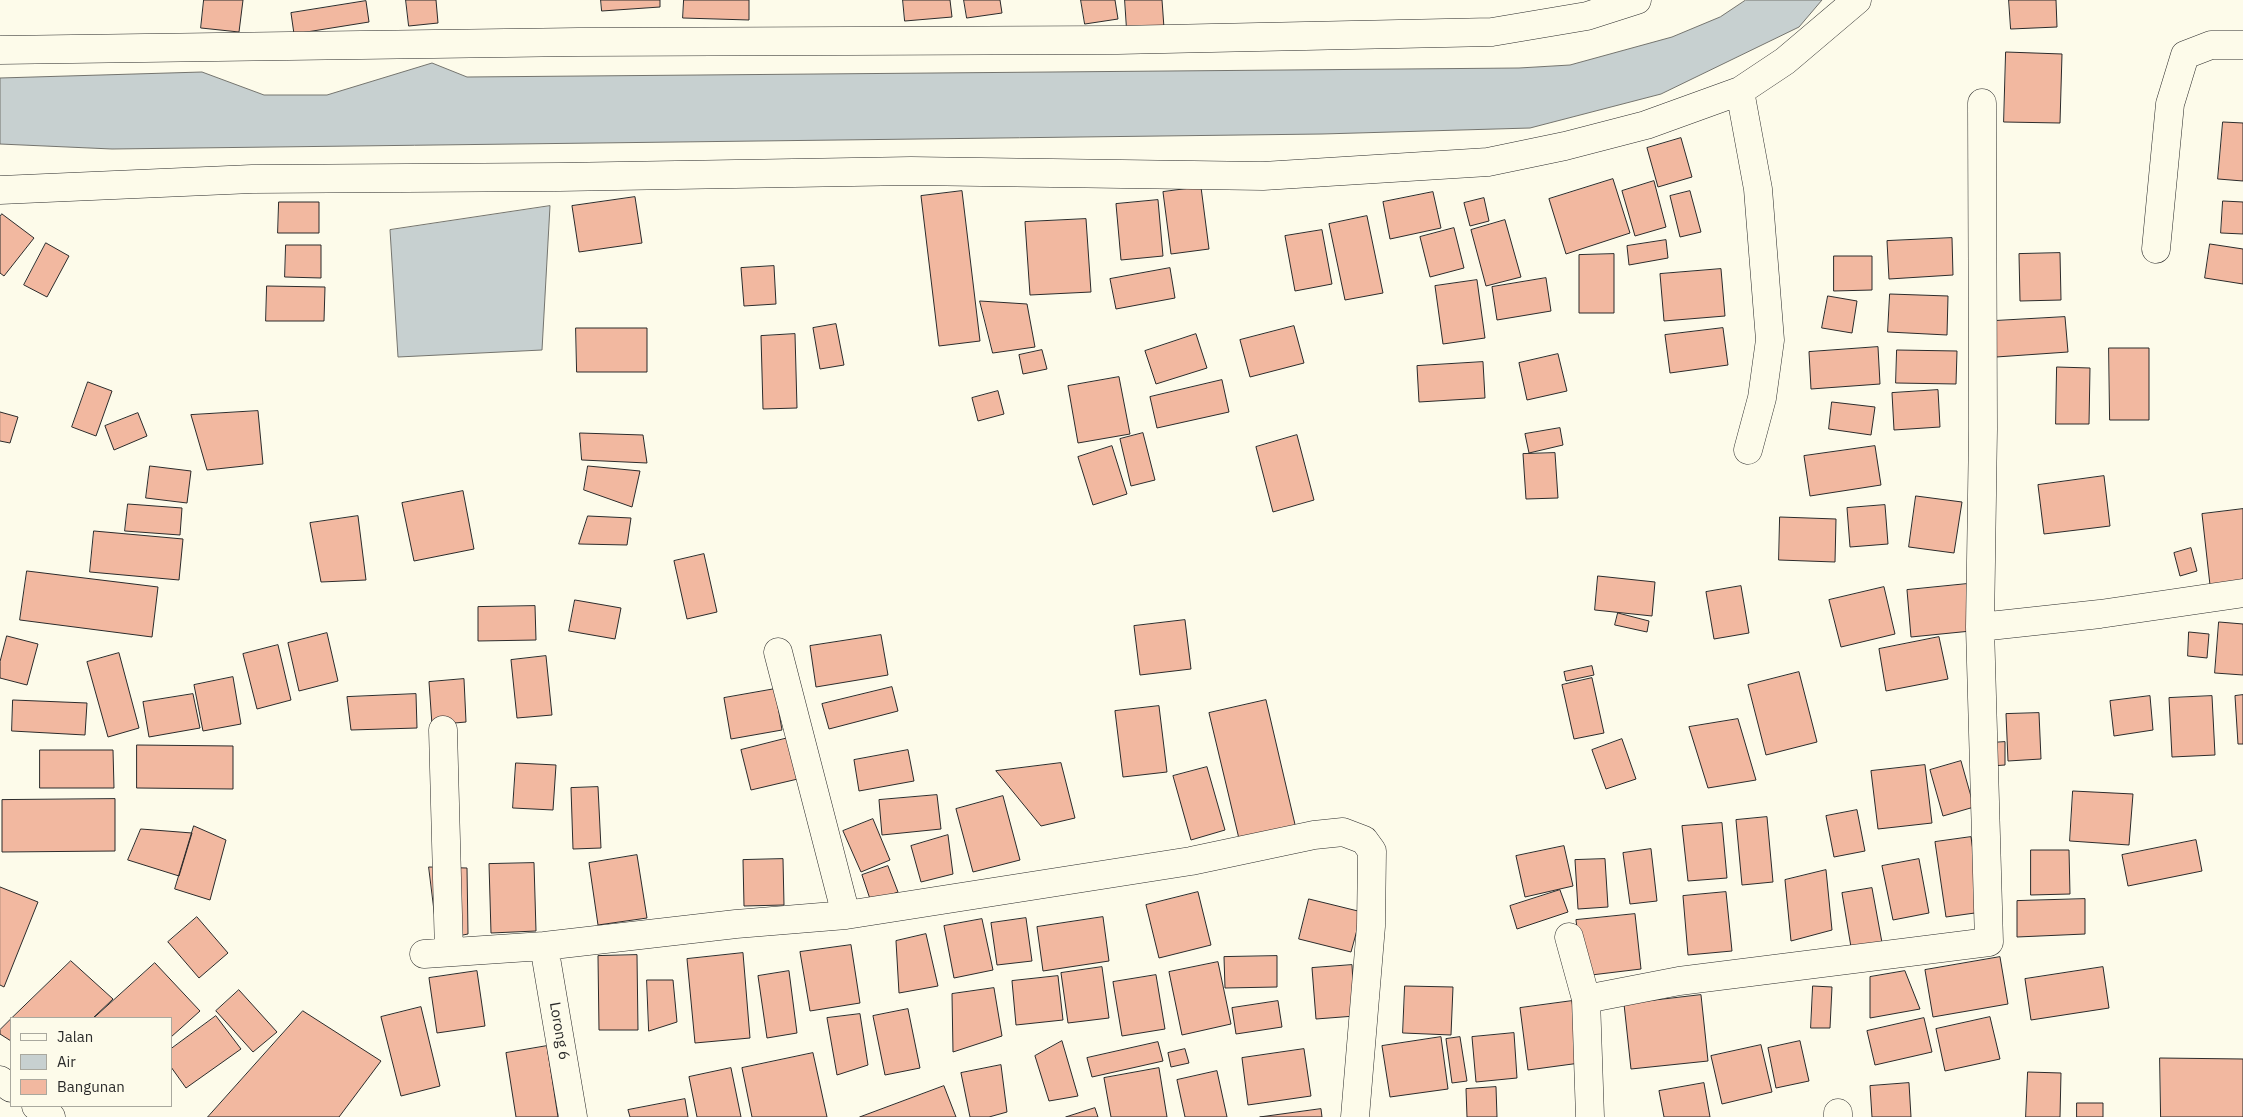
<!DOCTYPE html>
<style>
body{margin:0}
#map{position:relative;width:2243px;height:1117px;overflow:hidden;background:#fdfbea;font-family:"IBM Plex Sans",sans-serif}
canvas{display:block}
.legend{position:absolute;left:10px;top:1017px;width:162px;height:90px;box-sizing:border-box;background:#fdfbea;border:1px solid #a9a89e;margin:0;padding:6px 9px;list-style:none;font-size:15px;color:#2b2b2b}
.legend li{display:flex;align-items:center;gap:10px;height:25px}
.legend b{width:25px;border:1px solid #a9a89e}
</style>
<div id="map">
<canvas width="2243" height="1117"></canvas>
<ul class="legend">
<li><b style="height:6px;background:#fdfbea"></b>Jalan</li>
<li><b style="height:14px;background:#c7d0d0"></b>Air</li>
<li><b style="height:14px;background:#f2b8a0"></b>Bangunan</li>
</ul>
</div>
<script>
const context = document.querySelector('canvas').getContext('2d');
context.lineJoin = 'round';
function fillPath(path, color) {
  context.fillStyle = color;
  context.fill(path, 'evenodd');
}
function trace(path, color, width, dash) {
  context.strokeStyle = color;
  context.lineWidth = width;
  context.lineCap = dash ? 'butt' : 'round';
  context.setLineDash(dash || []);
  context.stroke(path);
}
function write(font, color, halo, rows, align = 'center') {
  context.font = font + ' "IBM Plex Sans",sans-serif';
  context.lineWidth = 4;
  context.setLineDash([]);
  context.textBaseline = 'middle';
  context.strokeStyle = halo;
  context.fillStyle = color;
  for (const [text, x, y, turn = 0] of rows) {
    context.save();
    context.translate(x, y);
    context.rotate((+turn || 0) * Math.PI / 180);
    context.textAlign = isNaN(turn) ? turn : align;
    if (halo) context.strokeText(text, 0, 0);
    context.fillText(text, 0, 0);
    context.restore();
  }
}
const water = new Path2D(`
 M1746,0h76l-23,27 -138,67 -131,34 -208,6 -1210,15 -112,-5v-66l202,-6 62,23h63l105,-32 35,14 1052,-9 51,-3 102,-28 48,-20z
 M550,206l-8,144 -144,7 -8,-127z`);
const building = new Path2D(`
 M204,0h39l-4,32 -38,-4z
 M406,0h30l2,23 -29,3z
 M601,0h59v7l-58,4z
 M684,0h65v20l-66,-2z
 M903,0h47l2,17 -47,4z
 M964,0h36l2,13 -35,5z
 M1081,0h34l3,19 -33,5z
 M1125,0h37l2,28 -37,2z
 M2009,0h47l1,27 -46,2z
 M366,1l3,21 -75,12 -3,-21z
 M2006,52l56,2 -2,69 -56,-1z
 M2223,122l20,1v58l-25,-2z
 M1681,138l11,39 -34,10 -11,-39z
 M1613,179l17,54 -64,21 -17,-55z
 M1654,181l12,46 -31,9 -13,-45z
 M1201,187l8,62 -38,5 -8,-62z
 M962,191l18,150 -41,5 -18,-150z
 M1690,191l11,41 -21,5 -10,-41z
 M1433,192l8,36 -51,11 -7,-37z
 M635,197l7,46 -63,9 -7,-46z
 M1484,198l5,23 -19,5 -6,-23z
 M1158,200l5,56 -42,4 -5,-56z
 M2223,201l20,1v32l-22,-1z
 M279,202h40v31h-41z
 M2,214l32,24 -30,38 -4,-3v-56z
 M1367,216l16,77 -38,7 -16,-76z
 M1086,219l5,73 -61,3 -5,-73z
 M1505,220l16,57 -35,9 -15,-56z
 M1454,228l10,40 -34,9 -10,-40z
 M1322,230l10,54 -37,7 -10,-55z
 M1952,238l1,37 -64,4 -2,-38z
 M1666,240l2,18 -39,7 -2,-19z
 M46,243l23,13 -22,41 -23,-12z
 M2210,244l33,5v35l-38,-6z
 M286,245h35v33l-36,-1z
 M2060,253l1,47 -41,1 -1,-47z
 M1614,254v59h-35v-58z
 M1834,256h38v34l-38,1z
 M774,266l2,38 -32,2 -3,-38z
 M1170,268l5,30 -59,11 -6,-30z
 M1721,269l4,47 -61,5 -4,-47z
 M1546,278l5,33 -54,9 -5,-33z
 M1477,280l8,58 -42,6 -8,-58z
 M267,286l58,1 -1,34h-58z
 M1890,294l58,2 -1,39 -59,-3z
 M1828,296l29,5 -5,32 -30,-5z
 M980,301l47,3 8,43 -42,6z
 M2065,317l3,35 -72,5 -2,-36z
 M836,324l8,41 -24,4 -7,-41z
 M1294,326l10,37 -54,14 -10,-37z
 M576,328h71v44h-70z
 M1723,328l5,37 -58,8 -5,-38z
 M795,334l2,74 -34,1 -2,-73z
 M1196,334l11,34 -51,16 -11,-33z
 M1878,347l2,37 -69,5 -2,-37z
 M2109,348h40v72h-39z
 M1042,350l5,19 -24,5 -4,-19z
 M1897,350l60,1 -1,33 -60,-1z
 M1558,354l9,37 -40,9 -8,-37z
 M1483,362l2,36 -66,4 -2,-36z
 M2057,367l33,1 -1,56h-33z
 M1119,377l11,57 -52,9 -10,-57z
 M1222,380l7,32 -72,16 -7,-31z
 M88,382l24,9 -16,45 -24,-9z
 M1938,390l2,37 -46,3 -2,-37z
 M998,391l6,23 -26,7 -6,-23z
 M1832,402l43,5 -4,28 -42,-6z
 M258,411l5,53 -56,6 -16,-55z
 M0,412l18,5 -8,26 -10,-2z
 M138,413l9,23 -33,14 -9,-24z
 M1560,428l3,17 -34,8 -4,-19z
 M580,433l63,2 4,28 -65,-3z
 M1143,433l12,47 -24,6 -11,-47z
 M1297,435l17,65 -41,12 -17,-65z
 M1112,446l15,48 -34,11 -15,-48z
 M1875,446l6,39 -71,11 -6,-40z
 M1555,453l3,45 -32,1 -3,-45z
 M150,466l41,5 -4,32 -41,-5z
 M588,466l52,5 -8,36 -48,-17z
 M2104,476l6,50 -66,8 -6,-49z
 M463,491l11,58 -60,12 -12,-58z
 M1916,496l46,6 -8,51 -45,-6z
 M128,504l54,4 -2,27 -55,-4z
 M1885,505l3,39 -38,3 -3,-39z
 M2243,509v81l-32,4 -9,-80z
 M358,516l8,64 -45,2 -11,-59z
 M588,516l43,2 -4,27 -48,-1z
 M1780,517l56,2 -1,43 -56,-2z
 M94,531l89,8 -4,41 -89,-8z
 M2191,548l6,23 -17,5 -6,-23z
 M704,554l13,58 -30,7 -13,-58z
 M27,571l131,16 -6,50 -132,-17z
 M1598,576l57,6 -3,34 -57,-6z
 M1967,584l4,47 -60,6 -4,-47z
 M1741,586l8,47 -35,6 -8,-47z
 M1884,587l11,47 -54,13 -12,-47z
 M575,600l46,8 -6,31 -46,-8z
 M535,606l1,34 -58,1v-34z
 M1618,613l31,8 -2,11 -32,-7z
 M1185,620l6,49 -51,6 -6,-49z
 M2219,622l24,2v51l-28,-2z
 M2189,632l20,2 -2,24 -19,-2z
 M327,633l11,48 -39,10 -11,-48z
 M881,635l7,40 -72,12 -6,-41z
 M7,636l31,8 -11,41 -27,-7v-16z
 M1939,637l9,42 -62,12 -7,-42z
 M278,645l13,55 -34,9 -14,-55z
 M119,653l20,75 -31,9 -21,-75z
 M546,656l6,59 -35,3 -6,-58z
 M1592,666l2,9 -28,6 -2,-9z
 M1799,672l18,70 -51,13 -18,-70z
 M233,677l8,47 -38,7 -9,-46z
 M1592,678l12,55 -30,6 -12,-54z
 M464,679l2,43 -34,3 -3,-43z
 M892,687l6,24 -69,18 -7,-25z
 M775,689l7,41 -51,9 -7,-41z
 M193,694l7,34 -51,9 -6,-35z
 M416,694l1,34 -66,2 -4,-33z
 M2243,695v49h-5l-3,-48z
 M2150,696l3,34 -39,6 -4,-35z
 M2212,696l3,59 -43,2 -3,-59z
 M13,700l74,3 -2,32 -73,-4z
 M1266,700l31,133 -56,14 -32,-134z
 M1159,706l8,66 -44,5 -8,-66z
 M2039,713l2,46 -33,2 -2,-47z
 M1738,719l18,61 -48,8 -19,-61z
 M792,737l10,41 -51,12 -10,-40z
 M1622,739l14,40 -30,10 -14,-39z
 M2005,742v23l-14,1 -1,-23z
 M137,745l96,1v43l-96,-1z
 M40,750h73l1,38h-74z
 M908,750l6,31 -55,10 -5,-31z
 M1961,761l13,46 -31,9 -13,-46z
 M516,763l40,2 -3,45 -40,-2z
 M1061,763l14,55 -34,8 -45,-55z
 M1925,765l7,58 -54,6 -7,-58z
 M1207,767l18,63 -34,10 -18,-64z
 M598,787l3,61 -28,1 -2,-61z
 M2073,791l60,3 -4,51 -59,-4z
 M937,795l4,34 -59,6 -3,-35z
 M1003,796l17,64 -47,12 -17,-63z
 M115,799v52l-113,1v-52z
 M1857,810l8,41 -31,6 -8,-41z
 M1767,817l6,65 -31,3 -6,-65z
 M873,819l17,41 -29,12 -18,-41z
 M1722,823l5,55 -39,3 -6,-55z
 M194,826l32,14 -16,60 -35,-11z
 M141,829l51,4 -13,43 -51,-16z
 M948,835l5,39 -32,8 -10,-36z
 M1971,837l11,75 -36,5 -11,-75z
 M2196,840l6,31 -74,15 -6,-31z
 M1564,846l9,40 -48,11 -9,-41z
 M1651,849l6,52 -27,3 -7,-51z
 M2031,850h38l1,44 -39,1z
 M637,855l10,63 -49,7 -9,-62z
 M783,859l1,46 -40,1 -1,-46z
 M1605,859l3,48 -30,2 -3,-49z
 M1919,859l10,54 -36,7 -11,-54z
 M534,863l2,68 -45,2 -2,-69z
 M888,866l10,26 -27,10 -9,-27z
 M429,867l38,1 1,66 -30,6z
 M1826,870l6,60 -41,11 -6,-61z
 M0,887l38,15 -34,85 -4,-2z
 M1872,888l11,60 -31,5 -10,-60z
 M1560,890l8,22 -51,17 -7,-23z
 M1198,892l13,53 -52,13 -13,-53z
 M1726,892l6,59 -44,4 -5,-59z
 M1309,899l53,13 -11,40 -52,-13z
 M2085,899v35l-68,3v-36z
 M1635,914l6,55 -58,7 -7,-56z
 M197,917l31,36 -29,25 -31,-36z
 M1103,917l6,44 -66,10 -6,-44z
 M1026,918l6,43 -35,4 -6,-42z
 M982,919l11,51 -39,8 -10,-52z
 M926,934l12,52 -39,7 -3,-52z
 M851,945l9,58 -50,8 -10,-59z
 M743,953l7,85 -55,5 -8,-84z
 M637,955l1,75h-39l-1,-74z
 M1277,956v31l-52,1 -1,-31z
 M2000,957l8,47 -75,13 -8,-47z
 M71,961l42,38 -20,19h-81z
 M1218,962l13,62 -49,11 -13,-63z
 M155,963l45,48 -29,26v-19h-77z
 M1352,965l3,51 -39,3 -4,-51z
 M1102,967l7,51 -41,5 -7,-50z
 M2103,967l6,41 -78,12 -6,-41z
 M477,971l8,55 -48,7 -8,-55z
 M789,971l8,62 -30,5 -9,-62z
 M1905,971l15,38 -50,9v-41z
 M1156,975l9,54 -43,7 -9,-54z
 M1058,976l5,44 -47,5 -4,-44z
 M647,980h26l4,42 -28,9z
 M1405,986l48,1 -2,48 -48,-2z
 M1813,986l19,1 -2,41h-19z
 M994,988l8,48 -49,16 -1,-58z
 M239,990l38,42 -24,20 -37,-41z
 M1701,995l7,66 -77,8 -7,-65z
 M1278,1001l4,26 -46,7 -4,-26z
 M1572,1001l8,62 -52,7 -8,-62z
 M421,1007l19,79 -39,10 -20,-79z
 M908,1009l12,59 -35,7 -12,-59z
 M303,1011l78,50 -42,56h-131z
 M860,1014l8,51 -31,10 -10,-57z
 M216,1016l25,33 -55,39 -15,-21v-18z
 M1990,1017l10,42 -55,12 -9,-42z
 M1924,1018l8,34 -57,13 -8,-34z
 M11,1019v22l-11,-7v-4z
 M1514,1033l3,45 -41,4 -4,-45z
 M1441,1037l7,52 -58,8 -8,-51z
 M1460,1037l7,44 -15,2 -6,-44z
 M1062,1041l16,55 -29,5 -14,-45z
 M1800,1041l9,40 -33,7 -8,-40z
 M1158,1042l5,19 -71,16 -5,-19z
 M1761,1045l11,47 -50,12 -11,-48z
 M547,1046l11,71h-42l-10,-64z
 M1185,1049l4,14 -18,4 -3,-14z
 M1304,1049l7,47 -63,9 -6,-47z
 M813,1053l14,64h-75l-10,-49z
 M2160,1058l83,1v58h-82z
 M1001,1065l6,47 -18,5h-19l-9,-44z
 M731,1068l10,49h-44l-8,-40z
 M1159,1068l8,49h-56l-7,-39z
 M1217,1071l10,46h-42l-8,-37z
 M2028,1072l33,1 -1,44h-34z
 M1704,1083l6,34h-46l-5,-26z
 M1909,1083l2,34h-39l-2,-31z
 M944,1086l12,31h-96z
 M1496,1087l1,30h-30l-1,-28z
 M685,1099l3,18h-58l-2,-7z
 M2077,1103h26v14h-26z
 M1095,1108l3,9h-32z
 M1321,1109l1,8h-62z`);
const street = new Path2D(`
 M0,50l578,-8 540,-2 374,-8 95,-16 50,-16
 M1740,91l18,98 12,151 -8,58 -14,52
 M0,190l252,-11 307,-2 352,-6 352,5 225,-14 77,-16 81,-21 94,-34 45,-30 72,-61
 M2156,249l14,-145 15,-49 26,-10h32
 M1980,627l120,-13 143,-21
 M778,652l68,263
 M443,730l6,222
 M1569,937l17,62 4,118
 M544,946l29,171
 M424,954l120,-8 192,-22 110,-9 345,-54 123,-26 29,-3 21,8 8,11 -1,75 -16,191
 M1586,999l93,-18 310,-39 -9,-315 3,-198 -1,-326
 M1838,1117v-4`);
const primary = new Path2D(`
 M0,1080l11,8
 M36,1106l15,11`);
const streetNames = [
 ["Lorong 6",559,1031,80]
];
fillPath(water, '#c7d0d0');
trace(water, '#74746e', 1);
fillPath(building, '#f2b8a0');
trace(building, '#2b2b2b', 1);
trace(street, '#2b2b2b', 29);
trace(primary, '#2b2b2b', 29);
trace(street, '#fdfbea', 28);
trace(primary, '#fdfbea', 28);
write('15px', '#2b2b2b', '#fdfbea', streetNames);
</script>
